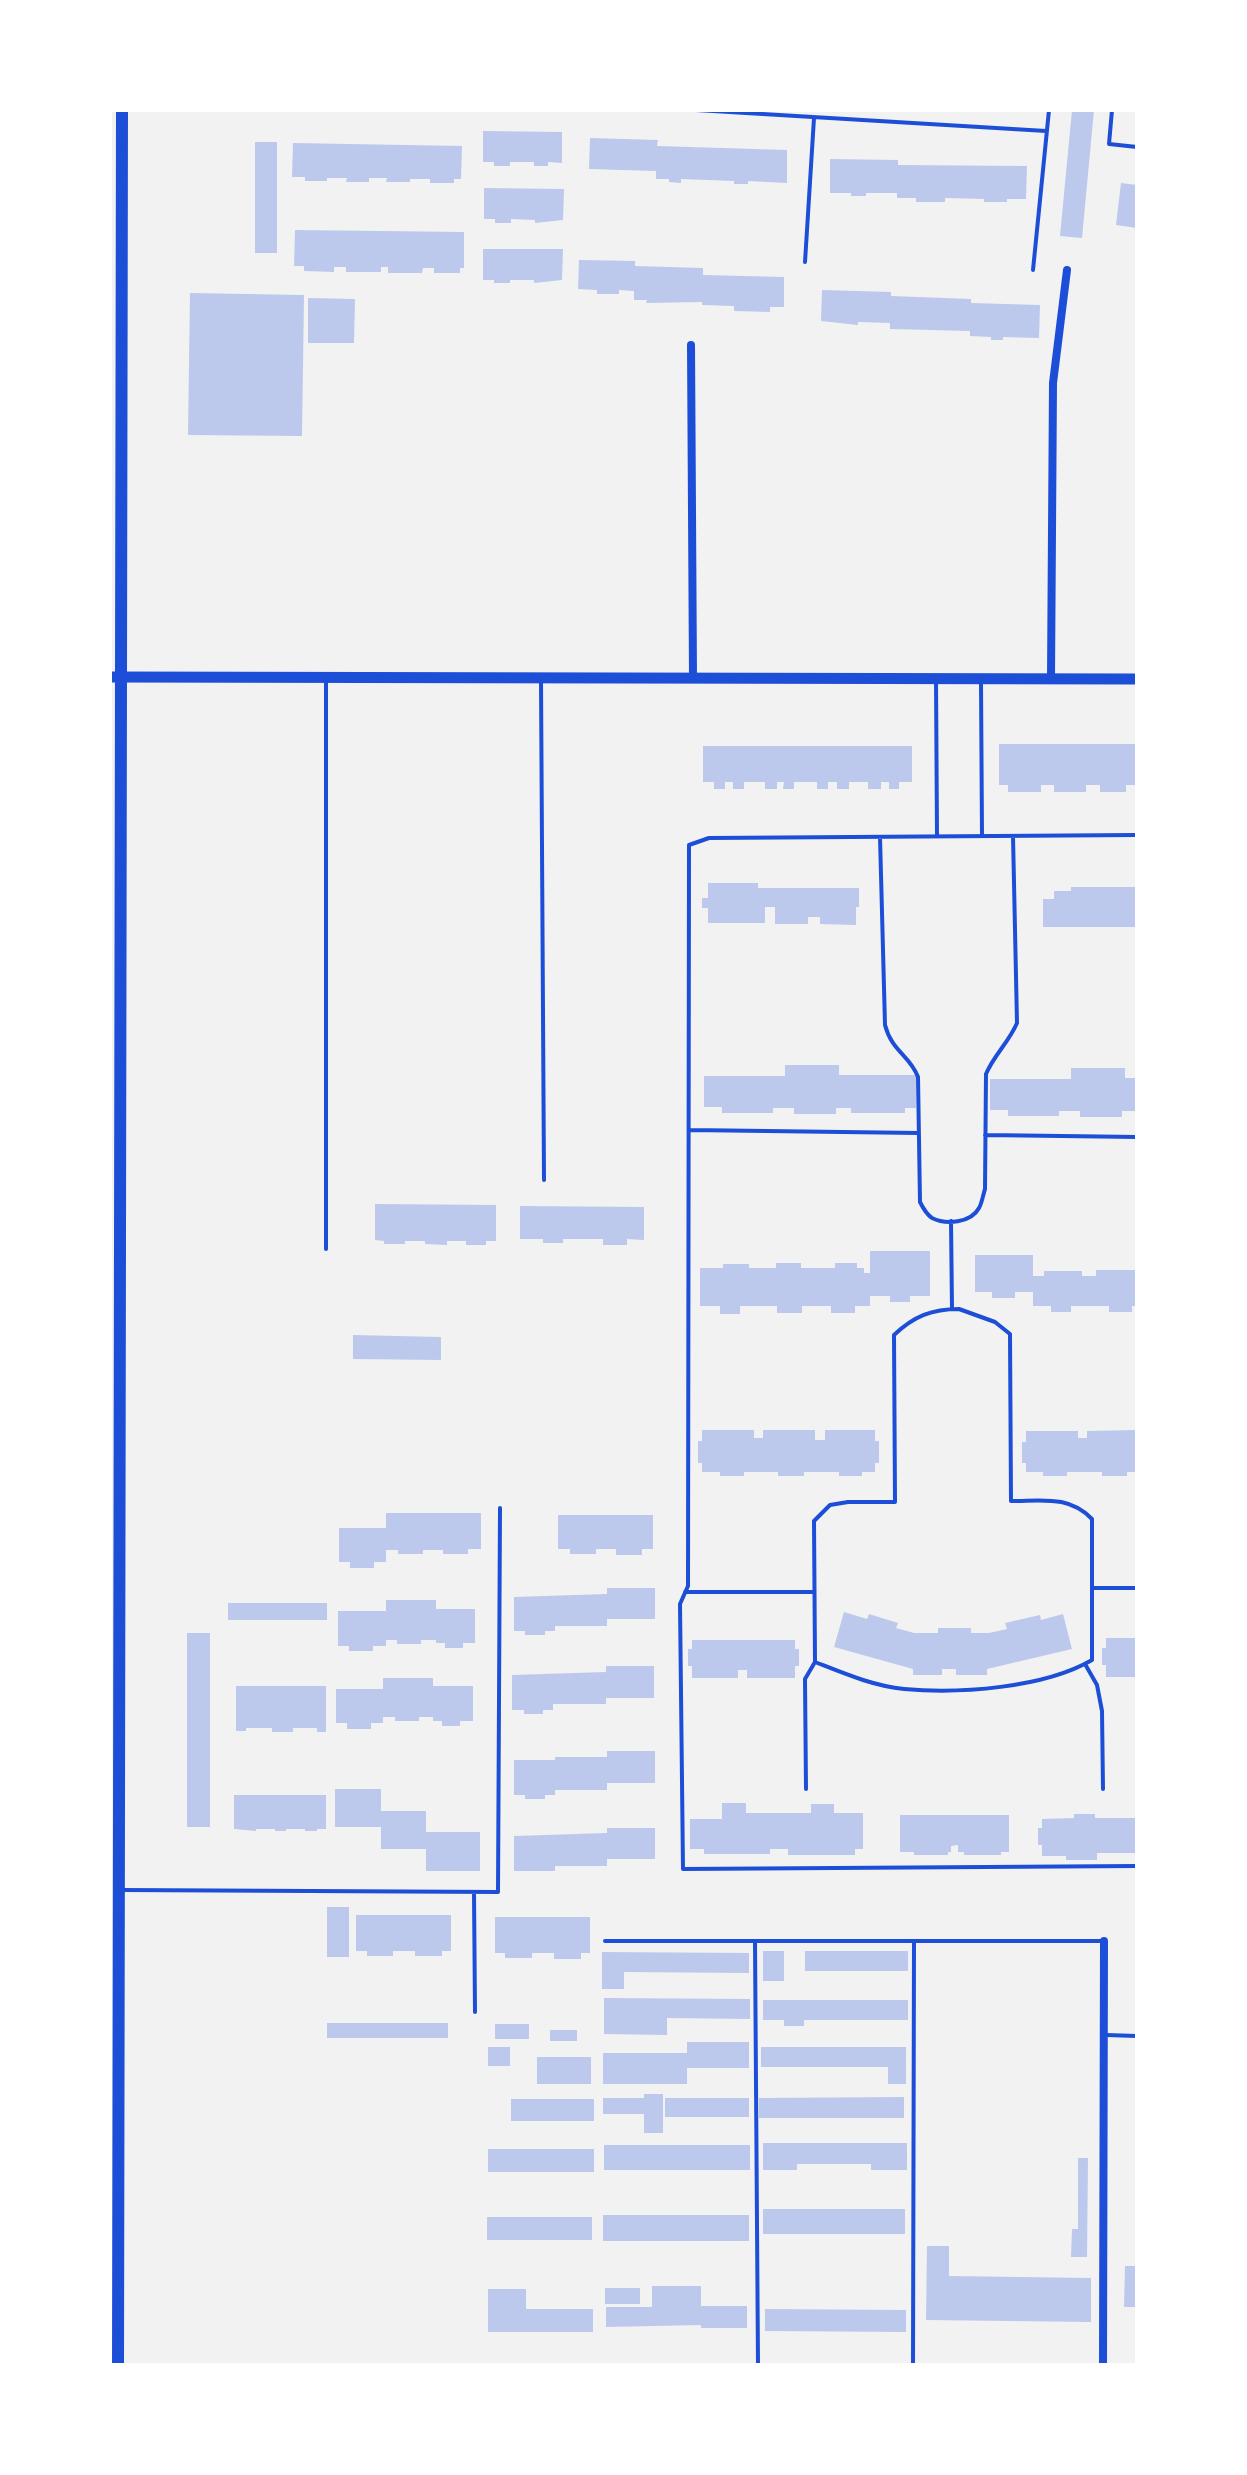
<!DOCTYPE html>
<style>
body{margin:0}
#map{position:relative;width:1247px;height:2475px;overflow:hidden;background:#f2f2f2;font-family:Spectral,serif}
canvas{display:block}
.frame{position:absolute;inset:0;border:112px solid #fff;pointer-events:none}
</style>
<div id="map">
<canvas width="1247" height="2475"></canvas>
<div class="frame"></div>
</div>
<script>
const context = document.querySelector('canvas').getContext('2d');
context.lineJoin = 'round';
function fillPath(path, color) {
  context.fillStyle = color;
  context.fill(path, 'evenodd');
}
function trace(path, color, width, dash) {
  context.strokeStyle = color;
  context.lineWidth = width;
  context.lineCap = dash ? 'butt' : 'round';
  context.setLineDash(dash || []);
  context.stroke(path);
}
const building = new Path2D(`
 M1072,110h22l-12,128 -22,-2z
 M483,131l79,1v31l-14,-1v4h-14v-4h-24v4h-16v-4h-11z
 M590,138l68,2 -1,6 130,4v33l-39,-2v3h-14v-3l-53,-2v4l-12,-1v-3h-13v-8l-67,-2z
 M255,142h22v111h-22z
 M293,143l169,3 -1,33h-7v4h-24v-4h-20v3h-24l1,-4h-18v4h-23l1,-4h-20v3h-22v-4h-13z
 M830,159l68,1v5l129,1 -1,33h-19v3h-23v-3l-39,-1v4h-29v-4h-19v-5h-31v3h-15v-3h-21z
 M1121,183l16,2v43l-21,-3z
 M484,188l80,1 -1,31 -28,3v-3l-24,-1v4h-16v-4h-11z
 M295,230l169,2v36h-4v5h-26v-5h-11l-1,5h-34v-6h-7v5h-35v-5h-12v5l-30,-1v-5h-10z
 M483,249h80l-1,31 -28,3v-3h-24v3h-16v-3h-11z
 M579,260l56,1v5l68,2v7l81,2v30h-14v5l-36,-1v-5l-32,-1v-3l-56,1 1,-3h-13v-9l-15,-1v4h-22v-4l-19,-1z
 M822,290l69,2v4l80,3v4l69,2 -1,33 -36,-1v3h-12v-3l-21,-1v-5l-80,-2v-6l-32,-1v3l-37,-4z
 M190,293l114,2 -2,141 -114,-1z
 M308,298l47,1 -1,44h-46z
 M999,744h138v41h-11v7h-26v-7h-14v7h-32v-7h-13v7h-33v-7h-9z
 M703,746h209v36h-13v7h-10v-7h-8v7h-13v-7h-19v7h-12v-7h-9v7h-11v-7h-23v7h-11l1,-7h-7v7h-12v-7h-21v7h-11v-7h-8v7h-11v-7h-11z
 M708,883h50v5h101v19h-3v18l-36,-1v-7h-12v7h-33v-17h-10v16h-57v-15h-6v-10h6z
 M1071,887h66v40h-94v-28h11v-8h17z
 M785,1065h54v10h77v33h-11v5h-54v-5h-15v6h-42v-6h-21v5h-51v-6h-18v-31h81z
 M1071,1068h54v10h12v33h-15v6h-42v-6h-21v5h-51v-6h-18v-31h81z
 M375,1204l121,1v36h-10v4h-20v-4h-19v4l-22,-1v-3h-20v3h-21v-3l-9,-1z
 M520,1206l124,1v33l-17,-1v6h-24v-6h-40v4h-20v-4h-23z
 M870,1251h60v45h-20v6h-20v-6h-20v10h-15v7h-24v-7h-29v7h-25v-7h-37v8h-20v-8h-20v-38h23v-4h26v4h27v-5h25v5h34v-5h22v5h7v5h6z
 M975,1255h58v21h11v-5h38v5h14v-6h40l1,36h-5v6h-23v-6h-38v6h-20v-6h-18v-14h-18v6h-23v-6h-17z
 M353,1335l88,2v23l-88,-1z
 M702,1430h52v8h9v-8h52v10h10v-10h50v11h4v22h-4v9h-13v4h-23v-4h-35v4h-26v-4h-34v4h-24v-4h-18v-9h-4v-22h4z
 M1137,1430v42h-10v4h-25v-4h-35v4h-24v-4h-17v-9h-4v-21h4v-11h52v7h9v-7z
 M386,1513h95v36h-13v5h-25v-4h-20v4h-25v-4h-12v12h-12v6h-24v-6h-11v-34h47z
 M558,1515h95v34h-11v6h-26v-6h-20v5h-26v-5h-12z
 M607,1588h48v31h-48v7h-52v5h-10v4h-20v-4h-11v-34l93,-3z
 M386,1600h50v9h39v34h-12v5h-18v-5h-9v-3h-15v4h-24v-4h-11v6h-13v5h-24v-5h-11v-35h48z
 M228,1603h99v17h-99z
 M844,1612l23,7 2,-5 29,9 -2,5 18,5h24v-5h33v5h18l18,-4 -2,-6 35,-8 1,5 22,-6 9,35 -85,20v6h-31v-6h-14v6h-29v-6l-79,-22z
 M187,1633h23v194h-23z
 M1106,1638h31v39h-31v-12h-4v-17h4z
 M692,1640h103v9h4v17h-4v12h-48v-8h-9v8h-46v-12h-4v-17h4z
 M606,1666h48v32h-48v6h-53v6h-10v4h-19v-4h-12v-35l94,-3z
 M383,1678h50v8h40v35h-13v5h-18v-5h-9v-4h-14v4h-24v-4h-12v6h-12v6h-24v-6h-11v-34h47z
 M236,1686h90v46h-9v-4h-24v4h-21v-4h-26v3h-10z
 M607,1751h48v32h-48v7h-52v5h-10v4h-20v-4h-11v-35h41v-3h52z
 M335,1789h46v22h45v21h54v39h-54v-22h-45v-22h-46z
 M234,1795h92v34h-9v2h-12v-2h-19v2h-11v-2h-19v2l-22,-2z
 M722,1803h24v10h65v-9h23v9h29v36h-8v6h-67v-6h-18v5h-66v-5h-14v-30h32z
 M1074,1814h21v4h42v35h-40v7h-31v-4h-24v-11h-4v-17h4v-9l32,-1z
 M900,1815h109v37h-8v3h-37v-3h-6v-7l-7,1v6h-3v3h-34v-3h-14z
 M607,1828h48v31h-48v7h-52v5h-41v-35l93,-3z
 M327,1907h22v50h-22z
 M356,1915h95v36h-9v5h-27v-5h-22v5h-26v-5h-11z
 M495,1917h95v36h-9v6h-27v-6h-22v5h-27v-5h-10z
 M763,1951h21v30h-21z
 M805,1951h103v20h-103z
 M602,1952l147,1v20l-125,-1v17h-22z
 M604,1998l146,1v20l-83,-1v17l-63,-1z
 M763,2000h145v20h-104v6h-20v-6h-21z
 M327,2023h121v15h-121z
 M495,2024h34v15h-34z
 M550,2030h27v11h-27z
 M687,2042h62v26h-62v16h-84v-31h84z
 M488,2047h22v19h-22z
 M761,2047h145v37h-18v-17h-127z
 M537,2057h54v27h-54z
 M644,2094h19v39h-19v-19h-41v-16h41z
 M904,2097v21h-145v-20z
 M665,2098h84v19h-84z
 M511,2099h83v22h-83z
 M763,2143h144v27h-36v-6h-74v6h-34z
 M604,2145h146v25h-146z
 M488,2149h106v23h-106z
 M1078,2158h10l-1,99h-16l1,-28h6z
 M763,2209h142v25h-142z
 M603,2215h146v26h-146z
 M487,2217h105v23h-105z
 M927,2246h22v30l142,2v44l-165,-2z
 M1125,2266h12v41h-13z
 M652,2286h49v20h46v22h-46v-3l-95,2v-20h46z
 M605,2288h35v16h-35z
 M488,2289h38v20h67v23h-105z
 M765,2309l141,1v22l-141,-1z`);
const service = new Path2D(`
 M696,110l350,21
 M1112,110l-3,34 28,3
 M805,262l9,-144
 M1033,270l16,-160
 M936,679l1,157
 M326,680v569
 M541,680l3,500
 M981,682l1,154
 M1137,835l-428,3 -20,7 -1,741 -8,18 3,265 454,-3
 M880,837l5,188c7,27 25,30 33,52l2,125c3,6 6,12 12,16 14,7 39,5 47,-10 3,-5 4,-13 6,-19l1,-115c8,-19 23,-32 31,-51l-4,-187
 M690,1130l229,3
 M985,1135l152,2
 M951,1221l1,88
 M959,1309l36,13 15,12 1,167c31,0 58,-6 81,18v141c-48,28 -133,34 -188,29 -31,-3 -61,-16 -89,-27l-1,-141 16,-16 18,-3h47l-1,-167c20,-19 38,-26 65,-26z
 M1092,1588h45
 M685,1592h129
 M1085,1664l12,21 5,26 1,78
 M806,1789l-1,-110 10,-17
 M121,1890l377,2 2,-384
 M474,1892l1,120
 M605,1941h497
 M755,1941l3,424
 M1106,2035l31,1
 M913,2365l1,-424`);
const minor = new Path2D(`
 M691,345l2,333
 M1051,678l2,-295 14,-113
 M1103,2365l1,-424`);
const tertiary = new Path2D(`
 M110,677l1027,2`);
const secondary = new Path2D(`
 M118,2365l4,-2255`);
fillPath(building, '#bdc9ec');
trace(service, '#1d4ed8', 4);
trace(minor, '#1d4ed8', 8);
trace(tertiary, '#1d4ed8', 11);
trace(secondary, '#1d4ed8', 12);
</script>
